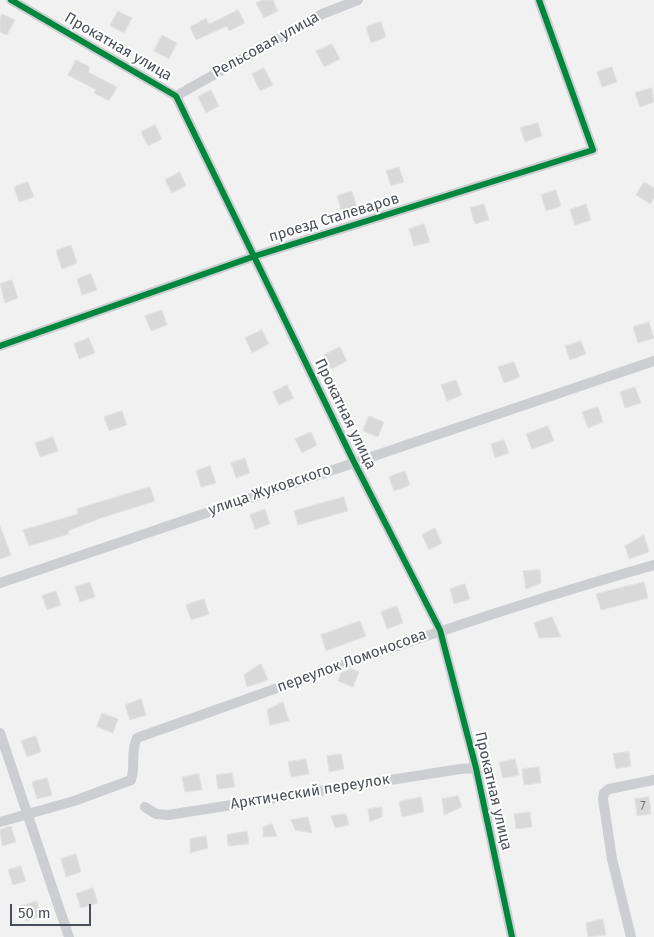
<!DOCTYPE html>
<meta charset="utf-8">
<style>
body{margin:0}
#map{position:relative;width:654px;height:937px;overflow:hidden;background:#f1f1f1;font-family:"Fira Sans",sans-serif}
canvas{display:block}
.scale{position:absolute;left:10px;top:904px;width:81px;height:22px;box-sizing:border-box;border:2px solid #4a505a;border-top:0;padding-left:6px;font-size:15px;line-height:18px;white-space:nowrap;color:#4a505a;-webkit-text-stroke:4px #fff;paint-order:stroke}
</style>
<div id="map">
<canvas width="654" height="937"></canvas>
<div class="scale">50 m</div>
</div>
<script>
const context = document.querySelector('canvas').getContext('2d');
context.lineJoin = 'round';
function fillPath(path, color) {
  context.fillStyle = color;
  context.fill(path, 'evenodd');
}
function trace(path, color, width, dash) {
  context.strokeStyle = color;
  context.lineWidth = width;
  context.lineCap = dash ? 'butt' : 'round';
  context.setLineDash(dash || []);
  context.stroke(path);
}
function write(font, color, halo, rows, align = 'center') {
  context.font = font + ' "Fira Sans",sans-serif';
  context.lineWidth = 4;
  context.setLineDash([]);
  context.textBaseline = 'middle';
  context.strokeStyle = halo;
  context.fillStyle = color;
  for (const [text, x, y, turn = 0] of rows) {
    context.save();
    context.translate(x, y);
    context.rotate((+turn || 0) * Math.PI / 180);
    context.textAlign = isNaN(turn) ? turn : align;
    if (halo) context.strokeText(text, 0, 0);
    context.fillText(text, 0, 0);
    context.restore();
  }
}
const building = new Path2D(`
 M263,0h10l5,11 -14,7 -8,-15z
 M238,10l7,13 -16,8 -2,-5 -31,14 -6,-13 16,-9 3,6z
 M118,11l14,7 -8,15 -14,-7z
 M2,14l13,6 -8,15 -7,-3v-14z
 M381,22l5,15 -15,6 -5,-16z
 M162,35l15,8 -8,16 -15,-8z
 M332,44l8,15 -16,8 -8,-16z
 M76,60l14,7 -2,5 29,15 -8,14 -15,-8 2,-3 -28,-15z
 M612,67l5,15 -15,5 -5,-15z
 M264,68l9,17 -13,6 -8,-17z
 M652,88l2,14 -14,5 -5,-14z
 M211,90l8,16 -13,7 -8,-16z
 M538,123l4,13 -17,6 -5,-14z
 M155,125l7,14 -14,7 -7,-14z
 M399,167l5,15 -13,4 -5,-15z
 M180,172l6,14 -14,7 -7,-13z
 M28,182l6,15 -15,5 -5,-15z
 M644,182l10,6v10l-4,6 -14,-9z
 M556,190l5,16 -15,5 -5,-16z
 M352,191l5,17 -15,5 -5,-17z
 M484,204l5,16 -14,4 -5,-16z
 M586,204l5,16 -16,5 -5,-15z
 M424,224l6,18 -16,4 -5,-17z
 M71,245l6,18 -15,6 -6,-18z
 M91,274l6,16 -15,5 -5,-16z
 M12,280l6,18 -13,5 -5,-19z
 M162,310l5,15 -16,6 -6,-15z
 M649,322l5,16 -16,5 -5,-16z
 M262,330l7,14 -17,9 -7,-15z
 M89,338l6,15 -16,6 -5,-15z
 M581,341l5,13 -16,6 -5,-14z
 M340,347l7,14 -16,8 -7,-14z
 M514,362l6,15 -16,6 -6,-16z
 M456,380l6,15 -15,6 -6,-16z
 M287,385l7,13 -15,7 -6,-13z
 M635,387l6,16 -16,5 -5,-16z
 M598,407l5,15 -15,6 -6,-16z
 M122,411l5,14 -18,6 -5,-14z
 M369,416l15,6 -6,15 -15,-6z
 M548,426l6,15 -22,8 -6,-15z
 M311,432l6,13 -15,8 -7,-14z
 M53,437l5,14 -18,6 -5,-14z
 M504,440l5,13 -14,5 -4,-14z
 M245,458l5,15 -14,5 -5,-15z
 M210,466l6,17 -15,4 -5,-16z
 M405,471l5,14 -16,6 -5,-14z
 M150,487l5,14 -57,18 -30,12 1,3 -40,12 -6,-16 55,-16 -1,-5z
 M344,497l4,14 -50,14 -4,-14z
 M265,509l5,15 -15,5 -5,-14z
 M0,526l11,29 -11,4z
 M435,528l7,15 -13,7 -7,-15z
 M644,535l5,17 -20,7 -4,-13z
 M540,570l1,13 -15,6 -3,-18z
 M90,582l5,15 -15,5 -5,-15z
 M644,582l4,16 -47,12 -5,-16z
 M465,584l5,15 -16,5 -4,-15z
 M56,591l5,14 -14,5 -5,-14z
 M204,599l5,15 -18,6 -5,-15z
 M397,606l6,17 -16,6 -6,-17z
 M552,617l9,20 -22,1 -5,-15z
 M360,621l6,15 -40,15 -5,-16z
 M261,664l7,16 -21,7 -3,-12z
 M352,669l7,3 -6,15 -15,-6 3,-8z
 M141,699l5,16 -16,5 -5,-15z
 M283,702l6,19 -19,4 -3,-15z
 M102,713l16,6 -5,14 -16,-6z
 M36,736l5,16 -14,5 -6,-16z
 M629,752l2,14 -15,3 -3,-15z
 M341,754l3,15 -15,3 -2,-16z
 M306,759l3,15 -18,3 -3,-15z
 M515,759l4,16 -16,3 -4,-15z
 M539,767l2,16 -17,2 -2,-16z
 M232,773l3,14 -17,2 -2,-14z
 M199,774l3,16 -17,2 -3,-15z
 M47,778l5,17 -15,4 -5,-17z
 M458,796l4,11 -18,8 -2,-16z
 M421,797l3,15 -22,5 -3,-15z
 M649,797l2,17 -14,2 -2,-17z
 M382,807v10l-12,5 -2,-13z
 M530,812l2,15 -16,2 -2,-15z
 M346,814l3,11 -14,3 -4,-12z
 M308,817l4,16 -17,-3 -4,-10z
 M272,824l5,12 -14,1v-10z
 M11,826l5,16 -14,4 -2,-16z
 M247,831l2,13 -21,2 -1,-11z
 M206,836l2,12 -18,5v-14z
 M76,854l5,18 -15,5 -5,-18z
 M21,866l5,15 -13,4 -5,-15z
 M93,888l5,15 -17,5 -5,-14z
 M37,901l4,15 -15,5 -5,-15z
 M603,919l3,16 -18,2 -2,-14z`);
const street = new Path2D(`
 M11,0l165,96 178,366 86,168 36,138 36,169
 M176,96l146,-82 36,-14
 M0,346l255,-90 338,-106 -54,-150
 M0,583l654,-222
 M0,733l69,204
 M145,807l11,7 12,1 292,-46 16,-1
 M0,822l74,-21 57,-21c5,-14 -1,-28 6,-42 172,-61 342,-124 517,-173
 M631,937l-19,-78 -9,-60 1,-6 5,-4 45,-9`);
const cycleway = new Path2D(`
 M11,0l165,96 178,366 86,168 36,138 36,169
 M0,346l255,-90 338,-106 -54,-150`);
const numberNames = [
 ["7",643,807]
];
const streetNames = [
 ["Рельсовая улица",266,45,-29],
 ["Прокатная улица",118,47,30],
 ["проезд Сталеваров",334,218,-17],
 ["Прокатная улица",345,414,64],
 ["улица Жуковского",270,490,-19],
 ["переулок Ломоносова",352,661,-20],
 ["Прокатная улица",493,791,77],
 ["Арктический переулок",310,792,-9]
];
fillPath(building, '#d9d9da');
trace(building, '#e2e2e3', 1);
trace(street, '#ccced1', 10);
trace(cycleway, '#00873e', 6);
write('12px', '#6f747b', null, numberNames);
write('15px', '#4a505a', '#fff', streetNames);
</script>
